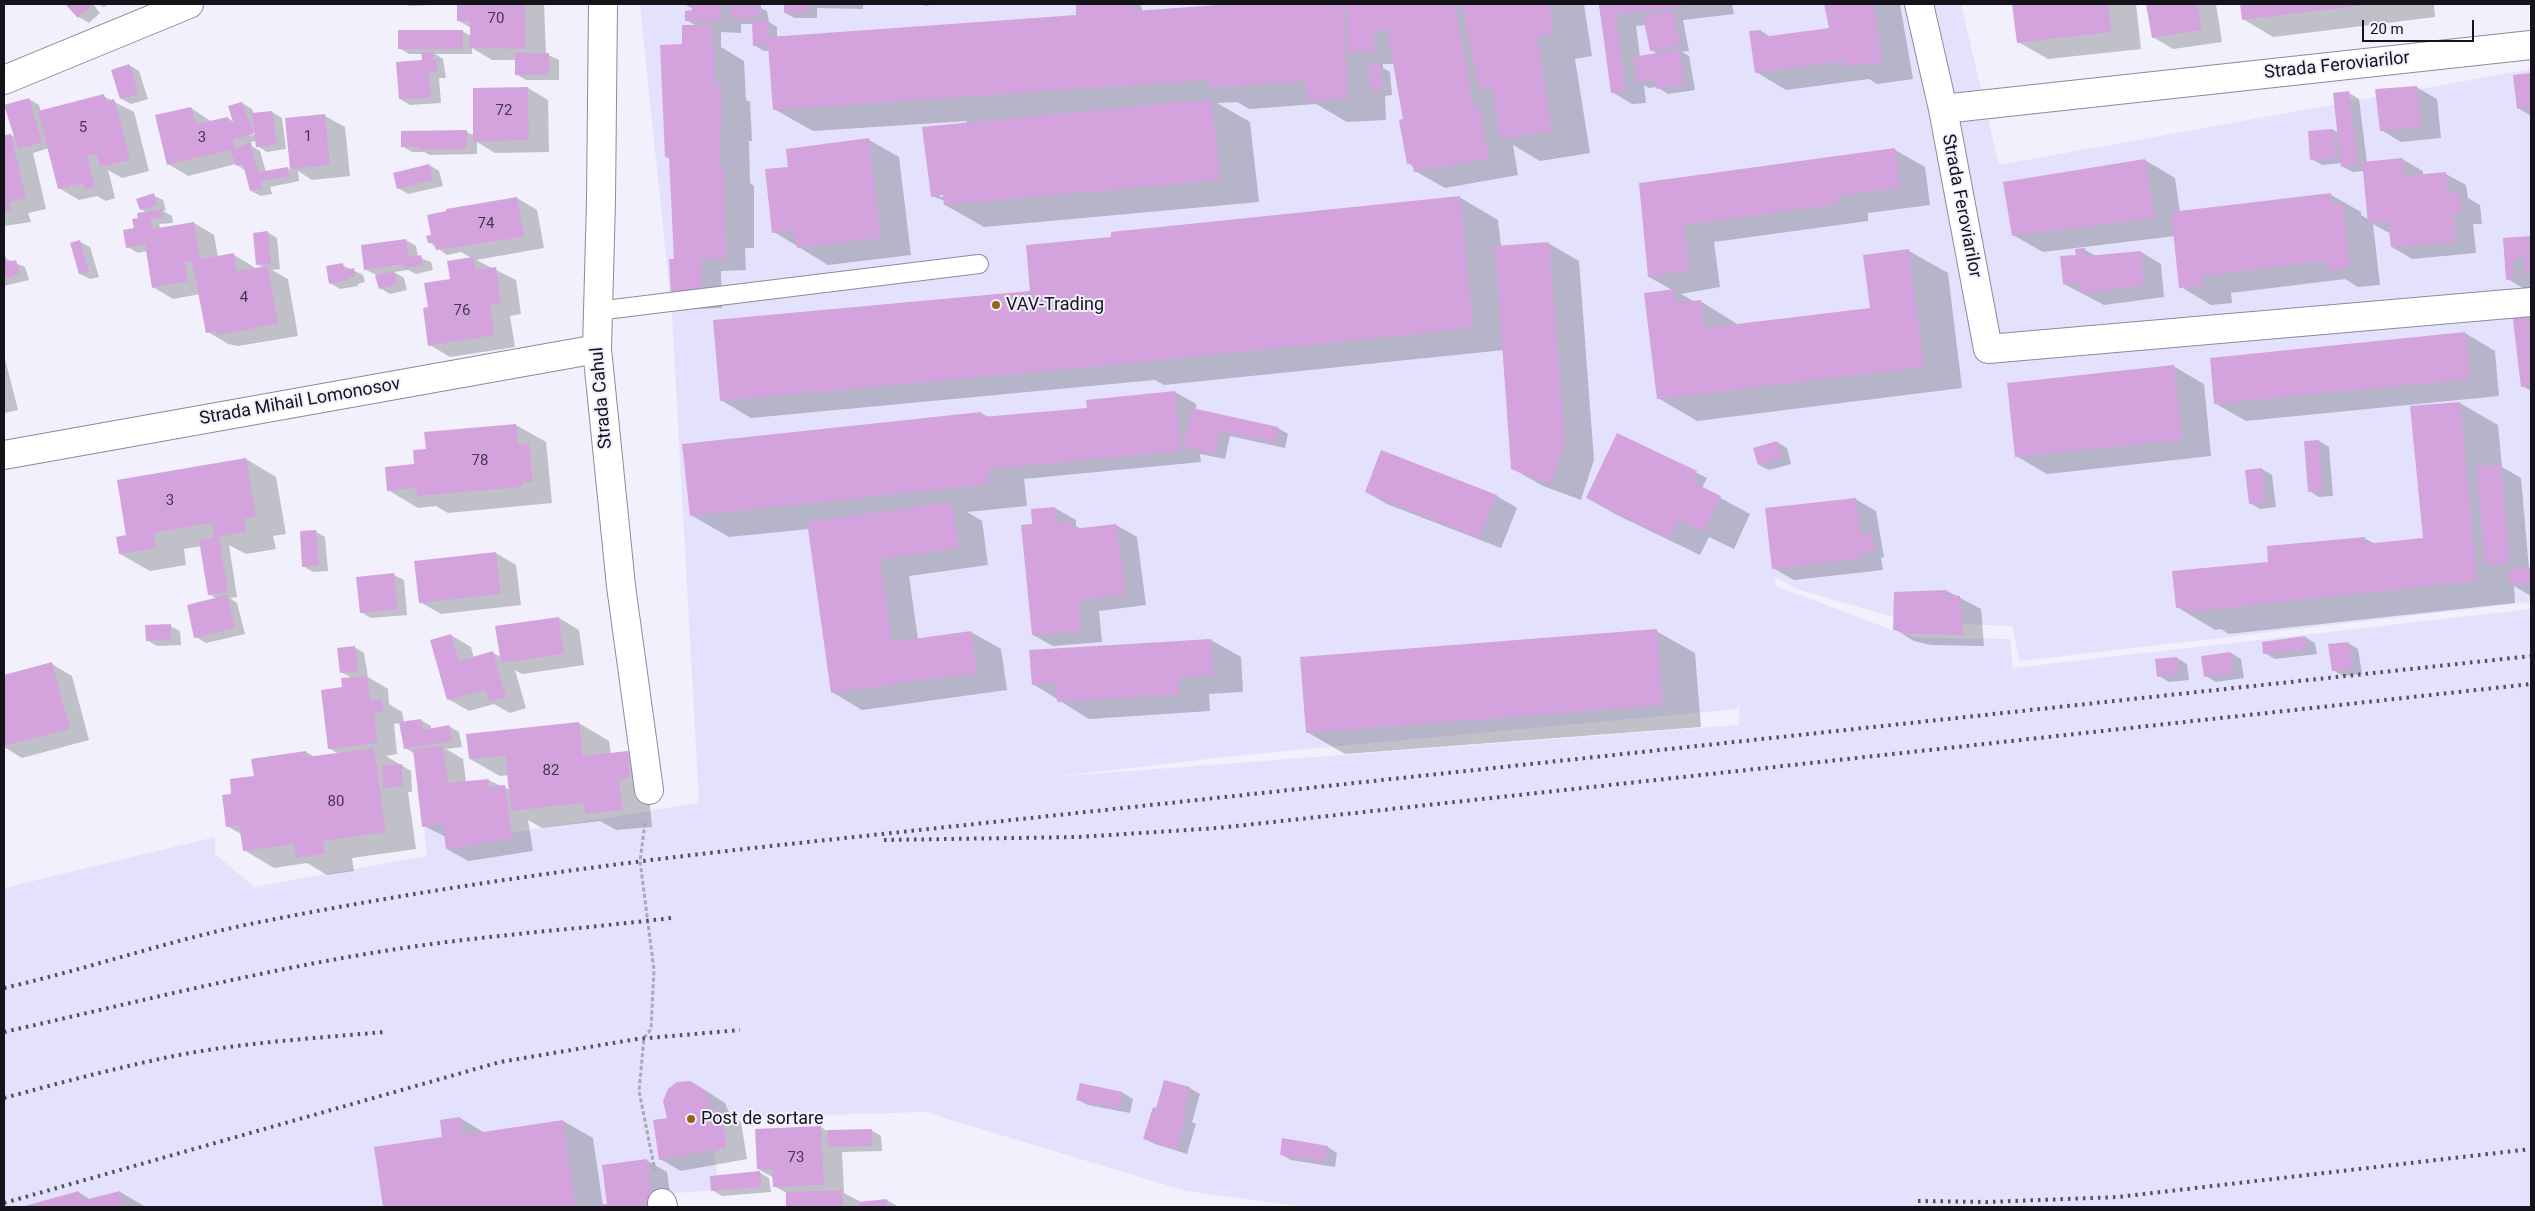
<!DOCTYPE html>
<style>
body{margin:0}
#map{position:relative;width:2535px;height:1211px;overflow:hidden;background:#f1f0fc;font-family:Roboto,sans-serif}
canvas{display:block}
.frame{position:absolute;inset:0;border:5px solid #14131a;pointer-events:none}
.scale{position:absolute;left:2362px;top:20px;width:112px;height:22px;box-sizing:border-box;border:2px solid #14131a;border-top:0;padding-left:6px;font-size:15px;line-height:18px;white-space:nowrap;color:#14131a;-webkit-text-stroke:4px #f1f0fc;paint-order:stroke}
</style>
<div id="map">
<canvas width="2535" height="1211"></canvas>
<div class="frame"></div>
<div class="scale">20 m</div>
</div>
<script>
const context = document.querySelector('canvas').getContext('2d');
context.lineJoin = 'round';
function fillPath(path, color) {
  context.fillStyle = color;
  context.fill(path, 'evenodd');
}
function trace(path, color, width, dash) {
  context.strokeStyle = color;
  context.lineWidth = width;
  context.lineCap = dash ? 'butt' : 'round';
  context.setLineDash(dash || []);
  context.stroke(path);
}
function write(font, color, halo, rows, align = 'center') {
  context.font = font + ' Roboto,sans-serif';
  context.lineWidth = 4;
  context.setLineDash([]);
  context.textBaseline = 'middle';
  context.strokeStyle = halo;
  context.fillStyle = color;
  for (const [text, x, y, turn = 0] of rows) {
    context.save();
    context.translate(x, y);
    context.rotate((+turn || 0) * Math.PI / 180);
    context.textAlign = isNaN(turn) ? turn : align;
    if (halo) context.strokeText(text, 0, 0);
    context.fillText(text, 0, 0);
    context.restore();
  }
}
const built = new Path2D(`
 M640,4h1321l38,161 532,-96v533l-511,59 -8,-35 -102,-4 -113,-33 -19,-11 -3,2 1,6 124,47 21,5 89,1 3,29 518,-59v598h-1225l-120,-16 -261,-79 -209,6 4,32 -6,2 5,38 -71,5 1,12h-645v-319l211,-51v17l39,33 173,-31 -6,-61 76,40 202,-32 -27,-487zM1738,701h1v24l-688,52 192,-22 495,-46z`);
const shadow = new Path2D(`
 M68,4h25l7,9 -11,10 -10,-6z
 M98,4h10l-4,3z
 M406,4h24v1l-21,1z
 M458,4h86l2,50 13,6v20h-33l-10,-6v-14h-24l-20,-12v6h-37l8,5 3,19h-7l2,25 -31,2 -10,-6 23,-37 -1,-8h-13l-10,-6 63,-17 9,5v-8l-12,-7z
 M684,4h77v4l6,3 2,11 8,5v10l301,-21 -1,-12h63l3,8 91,-8h350l8,52 -17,3 15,94 -50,8 -27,-16 5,30 -73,13 -30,-17 -1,-4 -6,-4 -3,-43 -10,-56h-12v4l7,4 2,23 -7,1 1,24 -39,2 -31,-18 -67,5 -12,-7 -20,1 33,19 9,80 -275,25 -39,-22v-4l-13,-5 35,-75 -154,10 -39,-22 -4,-58h-6l-10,-6 -1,-21h-12v9l-20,-1v15l23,14 2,39 4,2 2,39h-3l1,42 4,3v62h-9l1,22 -25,1 1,37 -29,1 -21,-12 3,-37 -5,-101 -4,-2 17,-112 14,-19 -11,-6 7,-11zM940,194l9,2 -9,1z
 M785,4h78v5l-46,-1v10h-22l-10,-5z
 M922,4h16l-13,2z
 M1599,4h133l2,10 -51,6 6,31 -7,1 7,4 6,34 -27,4 -11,-7 -8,1 -5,-3 2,18 -14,1 -20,-12zM1646,25l5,25 7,4 -18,3 -4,-31z
 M1826,4h74l13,75 -36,5 -8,-5 -83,11 -30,-18 -6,-39 11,-2 10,6 59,-7z
 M2013,4h123l5,45 -93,10 -30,-17z
 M2148,4h68l6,38 -49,7 -20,-12z
 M2241,4h193l1,13 -162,20 -30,-18z
 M129,65l10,6 9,28 -17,5 -10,-5z
 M2531,74v42l-13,-8 -3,-32z
 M2416,87l21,12 4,39 -40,4 -20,-12z
 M528,88l20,12 1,52 -54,1 -18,-11v12l-47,1 -6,-3h-12l-10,-6 65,-14 8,4z
 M2349,93l10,6 8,64 35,-4 21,12v5l23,-2 20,11 2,13 12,7 2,19h-9l3,29 -64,6 -20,-12 -1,-13 -18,-10 7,61 -22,2 -13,-8 -114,14 1,10 -21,2 -30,-18 -6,-51 -132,16 -30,-17 132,-75 30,18 5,34 151,-17 30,17v3l7,4 -4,-48 -11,1 -10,-5 -1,-4 -20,2 -10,-6 21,-29 6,3z
 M103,96l31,16 15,59 -27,7 -14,-8 7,28 -9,3 -9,-5 -18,4 -20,-12 -10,-40 -16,5 13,56 -18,4 3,9 -27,4v-90l7,-1 5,3 13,-39 10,6 2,7z
 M242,103l10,6 2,5 18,-2 10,6 4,31 -19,3 -10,-6v-5l-6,1 1,4 8,5 6,21 22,-4 3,2 -5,-51 39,-3 20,11 5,49 -38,4 -14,-9 1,10 -29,6 2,7 -11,2 -10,-5 -5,-20 -10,-7 -48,12 -20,-12 23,-56 21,14 16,-4 6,4zM259,131l1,2 -11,3v-2z
 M869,140l30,17 12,98 -83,10 -54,-33 16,-64z
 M1895,150l30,17 5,38 -62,8v8l-154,21 6,45 -39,7 14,8 5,-1 39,24 132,-16 38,-58 39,22 14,115 -265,33 -39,-23 16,-107 -25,-14 -9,-92z
 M429,165l10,6 4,15 -35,8 -10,-6z
 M153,195l10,5 3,10 -3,1 9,5 1,7 -14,1 1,4 34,-5 20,12 4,22 16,-2 20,12v2l10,-1 -7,-4 10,-32 10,6 3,31 -8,1 16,9 10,57 -60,10 -10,-2 -20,-12 -8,-38 -27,5 -20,-12 -6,-36 -9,2 -10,-6 12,-29 7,-5 -6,-4z
 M1459,197l39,23 3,27 47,-4 31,18 15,199 -13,40 -38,-14 -30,-17 -9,-119 -340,35 -9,-5 -404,38 -30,-18 310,-108z
 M517,198l20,12 7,38 -68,12 40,20 5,34 -11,2 5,31 -65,10 -20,-12 -1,-37 42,-50 -10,-6 -14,3 -18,-13z
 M2531,237v56l-23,-14 -4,-40z
 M406,240l10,6 2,11 13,5 2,8 -17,4 -8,-4 -14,2 10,6 3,12 -17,4 -10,-6 -4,-13 -11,-6 -3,-23z
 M80,242l10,5 9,30 -9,2 -10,-5z
 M2085,250l11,6 45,-4 20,12 3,33 -60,8 -40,-21 13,-28z
 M4,258l21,9 4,13 -25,6z
 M342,265l21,10 2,7 -7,2v2l-18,3 -10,-6z
 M2531,312v79l-9,-5z
 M2465,333l30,18 4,45 -253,25 -30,-17z
 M4,355l14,55 -14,3z
 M2173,366l31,18 7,72 -164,18 -31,-18z
 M1175,392l21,12v6l82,18 10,6 -3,14 -55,-12 -5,23 -25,-5 1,8 -177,17 3,27 -60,6 15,9 6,44 -79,11 9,63 53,-7 30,17 6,41 -145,20 -30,-18 -23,-163 -80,8 -38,-22 290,-102 9,5 98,-9z
 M2460,403l38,22 4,42 19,11 8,91h2v27l-17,-10 1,17 -286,31 -8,-5 -6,1 -38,-23 93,-44 94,-25 11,6 49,-4z
 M516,425l30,17 6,61 -104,10 -12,-7 -18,2 -30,-18 28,-25 12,-15z
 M1618,434l89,44 -5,10 48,26 -16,35 -25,-12 -9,18 -83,-40 -30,-17z
 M2319,441l10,6 4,49 -14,1 -10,-6z
 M1777,442l10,6 4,16 -22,6 -10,-5z
 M1382,452l115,44 20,12 -16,40 -114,-44 -21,-12z
 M246,459l30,18 10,57 -13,2 3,13 -30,5 -17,-9 8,52 -7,1 7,5 8,31 -39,9 -10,-6 21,-38 -8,-5 -7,-48 -18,3 2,16 -36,6 -30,-17 8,-18z
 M2262,469l10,6 4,32 -16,2 -10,-6z
 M1855,499l21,12 8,46 -3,1 2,12 -89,10 -21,-12z
 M1055,508l21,12v6l6,3 34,-4 21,12 9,68 -47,6 3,31 -49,4 -20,-11 -1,-125z
 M315,531l10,6 3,34 -15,1 -10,-6z
 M496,553l20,12 5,40 -80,9 -21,-12z
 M394,575l10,5 3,35 -36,3 -10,-6z
 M1947,591l34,18 3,37 -53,-1 -17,-4 -20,-12z
 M559,618l20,12 5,35 -62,9 -7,-4 11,38 -16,5 -16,-9 -25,7 -21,-12 3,-64 20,12 3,11 19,-5 8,4z
 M170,626l10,5 1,14 -24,1 -10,-6z
 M1656,631l39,22 6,74 -356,27 -38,-22z
 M2305,637l10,6 2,11 -42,5 -10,-6 -2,-10z
 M1211,640l30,17 2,35 -34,2 1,17 -121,8 -56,-35z
 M2348,643l10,6 4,25 -19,2 -10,-6z
 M354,647l10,6 4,24 20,12 1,15 13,8 2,10 17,-2 10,6v3l18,-3 10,6 3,15 -16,2 17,10 3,23 22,-2 22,10 -1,-15 -9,1 -30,-17 109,-36 30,18 2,13 16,-2 30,18 -8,26 3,31 -36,3 -16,-9 -58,7 -14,-8 5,31 -65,10 -21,-12 -1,-12 -22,-11 -9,-72 -10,-6 -4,-25 -7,1 3,30 -11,2 25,15 1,21h-4l8,57 -64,9 2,13 -27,4 -20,-12 -33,5 -30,-18 -3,-16 -14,-8 6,-31 22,-17 51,-26 9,5 24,-3 -10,-6 15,-60 8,-10 -11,-6z
 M2231,653l10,6 3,19 -28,4 -10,-6 -3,-19z
 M2177,658l10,6 2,16 -20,2 -10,-6z
 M52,664l20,12 17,64 -67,18 -18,-11v-71z
 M1165,1081l25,7 10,6 -8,28 4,2 -9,30 -32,-10 -10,-5 12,-29z
 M678,1084h17l30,19 5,12 11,7 6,37 -66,12 -21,-12z
 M1081,1085l42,8 10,6 -3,14 -42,-8 -10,-5z
 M460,1118l25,15 78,-12 30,17 10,68 6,-1 37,-45 21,12 5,35h-288l-9,-59 68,-10z
 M821,1127l6,4 44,-1 10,6 1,15 -40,1 2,41 19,10 24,-3 12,7h-111l-1,-14 -13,-7v-8l-16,-9 -2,-39z
 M1328,1147l9,6 -2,14 -44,-7 -10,-6z
 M759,1172l10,6 2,14 -49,4 -10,-6z
 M78,1192l13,8 29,-8 26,15h-122z`);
const building = new Path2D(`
 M65,4h24l2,2 -13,12z
 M457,4h68l1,45 -56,-1v-27h-13z
 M692,4h28l1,17h-36v-10l7,-1z
 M758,4l1,12 -27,4 -2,-13z
 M784,4h23v9h-23z
 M1076,4h57l1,7 99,-7h110l5,95 -41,2 -1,-20 -97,7v-8l-436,30 -5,-65 -15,1 -1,-25 15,-1 2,17 307,-22z
 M1346,4h109l19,104 5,-1 10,52 -75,13 -2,-9 -5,1 -8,-44 4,-1 -16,-89 -13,1 1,21 -27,1z
 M1467,4h82l5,31 -17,2 15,94 -52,8 -8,-53 -13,3 -17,-84z
 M1599,4h95v1l-78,10 10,77 -15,1z
 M1824,4h49l10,58 -37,5 -1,-6 -90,12 -6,-42 12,-1 1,7 67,-9z
 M2012,4h96l4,28 -95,11z
 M2146,4h52l4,26 -50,8z
 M2240,4h125v1l-123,15z
 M1673,10l7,35 -30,6 -7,-35z
 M682,25h30l4,59h5l1,40 -3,1 1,43 4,-1 2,92 -25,1 1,37 -31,1 -2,-39h5l-5,-102h-4l-5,-112 22,-1z
 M398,30h65v19h-65z
 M1679,49l6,36 -29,4 -1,-8 -17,2 -5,-26z
 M421,52h12v8l3,-1 1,13 -8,1 2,25 -32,1 -3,-37 26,-2z
 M515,53h34v22h-34z
 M129,64l10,30 -19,5 -9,-29z
 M1380,65l3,25 -12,1 -3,-25z
 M2531,73v34l-14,2 -4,-34z
 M2417,86l4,41 -41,4 -5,-42z
 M528,87l1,53 -56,2v-54z
 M2349,91l9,74 -17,2 -8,-74z
 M104,94l2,7 8,-2 16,61 -30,7 -3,-14 -10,3 8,31 -10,3 -2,-7 -25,6 -20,-78z
 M29,98l13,44 -24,7 -14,-44z
 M1211,99l10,81 -277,25 -1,-10 -12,2 -9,-70z
 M242,102l12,32 -21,6 2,9 15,-6 9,29 29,-5 1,9 -28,5 1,8 -12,2 -7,-27 -7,2 -6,-16 -63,15 -12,-50 36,-8 5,17 32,-7 1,6 4,-1 -5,-16z
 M272,111l5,33 -21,3 -4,-34z
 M325,114l5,51 -40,4 -5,-51z
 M2333,129l3,29 -26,2 -2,-29z
 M467,130v19l-48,1v-3h-18v-16z
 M11,134l15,64 -17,4 2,8 -7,2v-77z
 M869,138l12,100 -84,10 -3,-18 -22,3 -7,-64 23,-2 -2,-18z
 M1895,148l5,40 -62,8 1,8 -155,21 6,45 -42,7 -9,-94z
 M2403,158l2,18 41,-4 2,22 12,-2 2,21h-9l3,29 -65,5 -3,-26 -20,2 -6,-61z
 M2145,159l10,59 -143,18 -9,-54z
 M429,164l4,16 -36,9 -4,-16z
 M154,193l3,12 -17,5 -4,-11z
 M2331,193l2,11 10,-1 7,65 -23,2 -1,-9 -124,15 1,10 -24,2 -8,-76z
 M1460,196l13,132 -349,36 -404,37 -7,-81 317,-29 -4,-46 85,-8v-5z
 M517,197l7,40 -88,13 -2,-8 -6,1 -2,-7 5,-1 -4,-20 19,-4v-2z
 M162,209l1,8 -13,2 2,10 42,-7 6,37 34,-6 2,18 32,-5 10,58 -62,11v-4l-10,2 -14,-72 -7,1 3,19 -36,7 -7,-44 -19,4 -3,-18 11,-2 -2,-9 6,-1 -1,-5z
 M268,231l3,33 -15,1 -3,-32z
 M2531,236v38h-6l-1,-19h-5v5l-7,1 2,18 -8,1 -3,-42z
 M406,239l3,18 12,-2 2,10 -18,4 -1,-5 -40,6 -3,-25z
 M80,240l9,32 -10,2 -9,-31z
 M1549,242l16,200 -14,42 -40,-15 -16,-223z
 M2085,248l1,8 55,-5 3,34 -62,9 -1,-11 -18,1 -3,-28 16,-1 -1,-6z
 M1909,249l15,118 -267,32 -13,-106 31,-4 2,14 24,-3 3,28 166,-20 -7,-53z
 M4,257h2l1,5 9,-2 4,14 -16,5z
 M473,257l3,13 20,-3 5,36 -11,2 5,30 -67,11 -5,-38 5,-1 -4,-24 26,-4 -3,-18z
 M343,263l1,7 10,-2 1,9 -7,1 1,2 -20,4 -3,-18z
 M394,271l4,13 -19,5 -4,-13z
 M2531,310v76l-10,1 -9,-75z
 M2465,332l5,47 -256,25 -4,-46z
 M2174,365l8,75 -167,17 -8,-74z
 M1175,391l6,60 -193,18 1,15 -299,32 -8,-72 299,-32 1,5 105,-9 -1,-8z
 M2460,402l17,179 -288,31 -2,-5 -11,1 -4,-37 96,-9 -1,-16 98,-9v7l58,-6 -13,-132z
 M1192,408l86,19 -3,16 -55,-12 -5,23 -32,-7z
 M516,424l2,21 11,-1 4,38 -11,1v4l-105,9 -1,-8 -29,3 -2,-24 29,-3 -1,-14 13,-1 -2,-17z
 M1617,433l80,38 -5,11 29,14 -17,36 -25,-12 -9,19 -84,-41z
 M2319,440l4,51 -15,1 -4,-51z
 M1777,441l5,18 -24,6 -5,-17z
 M1381,450l116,45 -17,43 -115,-46z
 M246,458l10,59 -12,2 2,13 -27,5 9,55 -20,3 -9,-55 15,-2 -2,-15 -58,10 3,15 -38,6 -3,-17 10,-2 -9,-55z
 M2501,465l9,98 -25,2 -9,-98z
 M2262,468l4,34 -17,2 -4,-34z
 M1856,498l4,36 12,-2 3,20 -13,1 1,5 -91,11 -7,-61z
 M952,502l7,46 -79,11 12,83 79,-11 6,42 -146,20 -24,-171z
 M1055,507l2,16 15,-1v7l44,-5 10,70 -47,6 3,31 -50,4 -11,-110 11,-1 -1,-15z
 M316,530l3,35 -17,2 -2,-36z
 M496,552l5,42 -82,9 -5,-42z
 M2531,568v16l-21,1 -1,-16z
 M394,573l4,36 -38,4 -4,-36z
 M1947,590v5l13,1 4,39 -55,-1 -16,-4 1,-38z
 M227,595l8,33 -41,10 -7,-33z
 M559,617l5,37 -63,9 -6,-37z
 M171,624v16l-25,1 -1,-16z
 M1657,629l6,76 -357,28 -6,-76z
 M451,634l8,27 34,-10 13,46 -17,5 -4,-12 -38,10 -17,-60z
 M2305,636l2,13 -44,5 -1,-12z
 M1211,639l3,36 -35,3 1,17 -123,7 -1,-19 -24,2 -3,-35z
 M2349,642l3,27 -20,2 -4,-27z
 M355,646l3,25 -18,2 -3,-25z
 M2231,652l3,21 -30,4 -3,-21z
 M2177,657l2,17 -22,3 -2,-18z
 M52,662l18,67 -66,17v-71z
 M367,676l3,24 12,-1 2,13 -10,1 3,30 -49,6 -7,-59 21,-3 -1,-9z
 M421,719l2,11 26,-5 3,16 -48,8 -5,-27z
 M579,722l4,34 45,-5 2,27 -11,2 4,30 -38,4 -1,-11 -73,8 -6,-55 -36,3 -3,-25z
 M443,746l5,37 41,-4v8l16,-2 8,54 -67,10 -3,-25 -21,3 -9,-78z
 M374,748l12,84 -63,9 2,13 -29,4 -2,-14 -51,7 -4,-26 -13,2 -4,-32 9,-1 -1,-15 24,-3 -3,-17 55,-8 1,6z
 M402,764l1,23 -20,1 -1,-23z
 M1164,1080l26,7 -7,29 3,1 -9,32 -34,-10 10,-32 3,1z
 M690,1081l15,9 5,11 -2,10 13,-2 6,39 -68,12 -6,-40 14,-2 -4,-17 5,-12 9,-7z
 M1080,1083l43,9 -3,17 -44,-9z
 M460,1117l3,18 100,-15 13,87h-193l-9,-60 68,-10 -2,-17z
 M821,1126l3,59 -51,2 -1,-18h-15l-2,-40z
 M872,1129v17l-44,1 -1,-17z
 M1282,1138l46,8 -3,16 -45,-7z
 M647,1159l6,48h-55v-2l9,-1 -5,-39z
 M760,1171l1,16 -50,4 -1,-15z
 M842,1190l1,17h-57v-15z
 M79,1191l2,10 39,-10 5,16h-104z
 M887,1199l1,8h-28l-1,-5z`);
const path = new Path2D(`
 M645,823l-5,38 14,109 -3,59 -7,9 -5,53 16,80`);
const service = new Path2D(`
 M597,311l382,-47`);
const minor = new Path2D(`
 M603,4l-2,196 -4,149 24,237 28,204
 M1919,4l24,105
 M2531,45l-588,64 45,240 543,-47
 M4,80l185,-76
 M4,455l593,-106
 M662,1203l1,4`);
const rail = new Path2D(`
 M884,840l195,-3 139,-9 1313,-144
 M4,988c84,-19 166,-48 251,-65 170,-34 343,-58 516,-77l1760,-190
 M4,1032c130,-29 261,-63 393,-83 91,-14 183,-20 274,-31
 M4,1098c59,-16 119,-32 180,-44 66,-12 134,-16 200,-22
 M1918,1201l69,1 131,-5 413,-48
 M4,1203l496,-141 137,-23 103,-9`);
const markers = [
 [996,305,5,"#936613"],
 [691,1119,5,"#936613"]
];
const numberNames = [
 ["70",496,19],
 ["72",504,111],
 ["5",83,128],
 ["1",308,137],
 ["3",202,138],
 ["74",486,224],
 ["4",244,298],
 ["76",462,311],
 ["78",480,461],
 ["3",170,501],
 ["82",551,771],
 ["80",336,802],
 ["73",796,1158]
];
const streetNames = [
 ["Strada Feroviarilor",2337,66,-6],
 ["Strada Feroviarilor",1961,206,79],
 ["Strada Cahul",602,398,-95],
 ["Strada Mihail Lomonosov",300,402,-10]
];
const poiNames = [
 ["VAV-Trading",1006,305],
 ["Post de sortare",701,1119]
];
fillPath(built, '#e4e1fc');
fillPath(shadow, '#0003');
fillPath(building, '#d4a3de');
trace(service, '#8c8a9d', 20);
trace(minor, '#8c8a9d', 30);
trace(path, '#a9a8b3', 3, [4, 2.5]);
trace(service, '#fff', 18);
trace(minor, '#fff', 28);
trace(rail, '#53525b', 4, [2.5, 5]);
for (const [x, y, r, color] of markers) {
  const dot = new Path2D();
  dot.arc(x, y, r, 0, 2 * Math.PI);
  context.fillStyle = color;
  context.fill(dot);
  trace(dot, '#f1f0fc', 2);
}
write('15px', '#44374b', null, numberNames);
write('18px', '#14131a', '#f1f0fc', streetNames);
write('18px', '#14131a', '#f1f0fc', poiNames, 'left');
</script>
